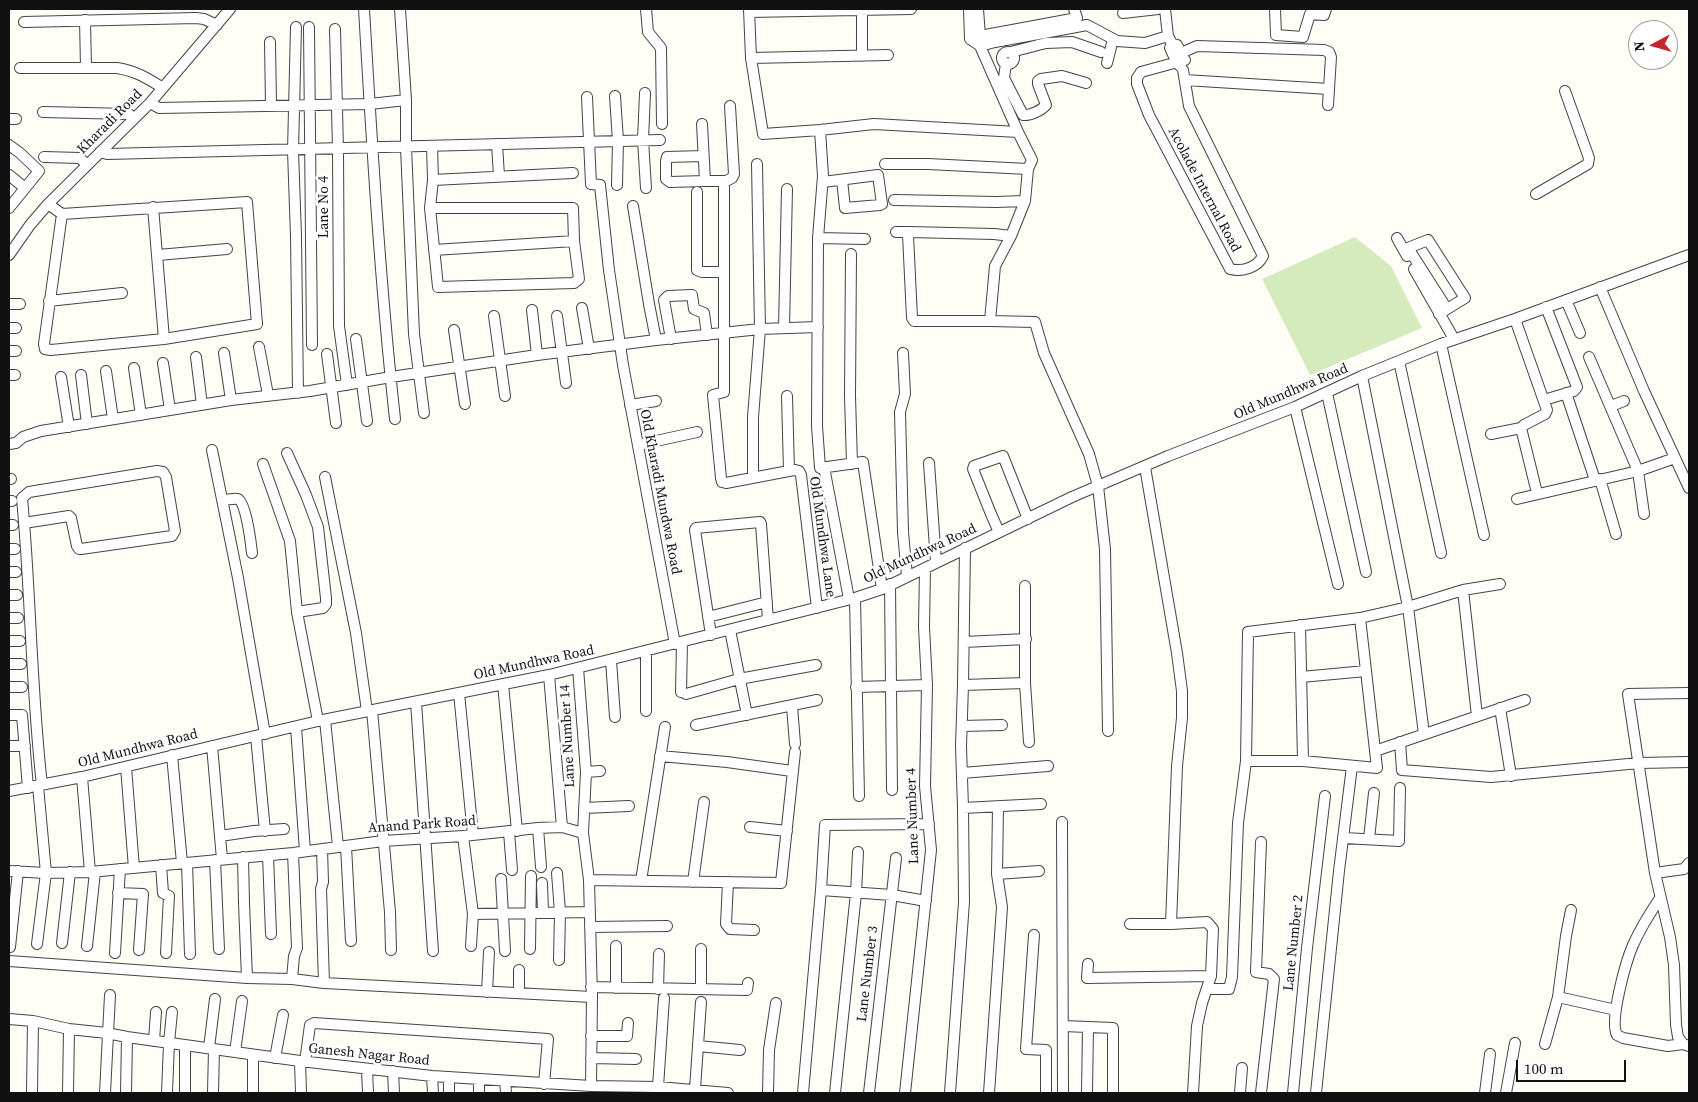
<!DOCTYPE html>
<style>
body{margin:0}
#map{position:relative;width:1698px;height:1102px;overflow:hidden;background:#fffdf5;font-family:"Source Serif 4",serif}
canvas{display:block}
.frame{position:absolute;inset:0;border:10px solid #111;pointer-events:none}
.north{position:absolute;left:1628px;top:20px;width:50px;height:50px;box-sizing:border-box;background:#fff;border:1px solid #a0a0a0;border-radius:50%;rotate:264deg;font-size:14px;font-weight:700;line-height:20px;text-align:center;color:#111}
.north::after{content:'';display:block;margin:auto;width:18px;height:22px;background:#c4262e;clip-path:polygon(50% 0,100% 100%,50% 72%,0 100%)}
.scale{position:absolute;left:1516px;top:1060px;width:110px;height:22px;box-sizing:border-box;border:2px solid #111;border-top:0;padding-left:6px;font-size:15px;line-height:18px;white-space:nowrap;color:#111;-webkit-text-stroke:4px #fff;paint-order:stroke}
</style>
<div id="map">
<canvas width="1698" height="1102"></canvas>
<div class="frame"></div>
<div class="north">N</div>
<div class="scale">100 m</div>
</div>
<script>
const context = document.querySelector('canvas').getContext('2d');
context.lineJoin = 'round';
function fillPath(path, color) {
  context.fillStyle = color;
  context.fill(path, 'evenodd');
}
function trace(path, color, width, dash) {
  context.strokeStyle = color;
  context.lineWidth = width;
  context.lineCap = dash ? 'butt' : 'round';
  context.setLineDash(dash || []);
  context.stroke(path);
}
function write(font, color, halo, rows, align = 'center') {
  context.font = font + ' "Source Serif 4",serif';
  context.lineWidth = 5;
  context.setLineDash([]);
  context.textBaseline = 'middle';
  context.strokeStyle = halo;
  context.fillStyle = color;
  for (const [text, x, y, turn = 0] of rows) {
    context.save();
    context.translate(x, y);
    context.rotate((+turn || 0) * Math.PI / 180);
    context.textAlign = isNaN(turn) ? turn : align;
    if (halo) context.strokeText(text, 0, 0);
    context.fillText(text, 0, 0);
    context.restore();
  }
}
const green = new Path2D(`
 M1355,237l36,29 31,62 -112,47 -48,-96z`);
const minor = new Path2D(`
 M364,9c8,137 16,273 31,410
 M400,9l6,91v47l8,187 10,79
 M646,9l2,23 13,16 1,76
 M749,9l2,49 12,76 57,-4 54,-6 144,8
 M969,9l1,30 9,6
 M978,9l2,27
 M1165,9l3,27 4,8 5,1 7,14
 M1275,9l1,26 27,2 7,-23 14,1 2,-6
 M862,11v45
 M749,12l162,-3
 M1123,13l35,-4
 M85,20l1,48
 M24,22l172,-4 8,1 13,6
 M296,27l-3,124 3,85 2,157
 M309,27l3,318
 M335,29l3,120 1,177 8,59
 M270,42l1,64
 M975,42l5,-6 97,-18 -3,-9
 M1172,44l-2,4 7,15 4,4
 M980,46l38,86 14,28 -4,9 -3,32 -14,35 -16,30 -5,55 45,1 9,31 45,101 9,32 7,63 3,182
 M980,46l15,-4 92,-17 30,16 28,2 23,-7
 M1002 58a6 6 0 1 1 12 0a6 6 0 1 1-12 0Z
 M1011,52l35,-9 26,-1 29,10
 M1181,53l16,-7 127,4 5,2 2,5 -3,48
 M751,58l137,-3
 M1006,63l-2,15 19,37c7,1 19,-5 23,-10l-8,-21v-3l3,-2 21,-3 24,7
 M1107,63l6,-24
 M20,68h97c19,3 30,10 46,20
 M1183,70l6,36 74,150c-6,12 -21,16 -33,13l-81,-154 -12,-31v-6l4,-6 44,-12
 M1185,80l144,9
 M645,93l-2,47 3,48
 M615,96l3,45 -1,44
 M587,97l4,87 9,1 9,85 14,95 52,279
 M150,103l9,5 211,-4 36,-4
 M43,112l86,2 5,5
 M9,119h7
 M702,124l3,57h21l6,-3 2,-4 -4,-68
 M820,130l3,46 -5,62 -1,188 3,42 43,-6 19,127
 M497,144l2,32
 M9,145l11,8 19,18 -30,37
 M100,152l7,2 553,-14
 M703,156l-36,1 -1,4v18l4,3 35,-1
 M44,157l36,1 7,7
 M885,164h43l100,5
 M9,175l16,13
 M433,180l140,-7
 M823,182l55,-7 4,29 -2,1 -35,3 -3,-28
 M724,187v205l-11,3 8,83 1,4 4,1 68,-13 5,1 2,4 16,133
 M697,192v78l5,2h22
 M1536,194l52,-30 1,-6 -24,-67
 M894,200l102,2 29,-1
 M48,204l14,10 185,-12 10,122 -93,15 -113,11 -6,-1 -1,-5 18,-130
 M633,206l16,98 7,36
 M153,207l11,132
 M430,208h143l1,33 5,38 -5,4 -136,4 -8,-79 3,-28 -1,-34
 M896,232h13
 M818,238l47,1
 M1397,238l10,18
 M434,250l140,-9
 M851,254l-1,142 2,68
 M9,255l21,-30 18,-21 102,-101 80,-94
 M158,255l69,-6
 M1414,269l40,70
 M1600,287l44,104 45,97
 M1566,300l14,33
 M49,301l73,-8
 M9,304h11
 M582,308l7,41
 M532,310l5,45
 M1439,314l26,-16 -37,-58 -20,8 39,61
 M494,316l11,80
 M557,316l9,67
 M1515,319l32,91 -2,4 -21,11 -3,3 16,65
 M990,321h-76l-2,-3 -4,-83 1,-3 85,2 17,2
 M9,328h7
 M784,328l3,-139
 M454,330l11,74
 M356,339l11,82
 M671,339l-7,-39 4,-4 24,-1 2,14 10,4 3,22
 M1441,344l43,191
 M259,347l9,48
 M9,351h7
 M224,353l7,47
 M903,353l2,41 -5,18 3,120 4,44
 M327,354l9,69
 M196,357l6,48
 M1589,357l49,114 6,43
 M1399,361l42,192
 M163,363l7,47
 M134,368l7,47
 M106,371l7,48
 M9,375h6
 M81,375l6,49
 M1362,376l46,231 16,127
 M61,377l8,50
 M1327,393l39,179
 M1566,393l29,87
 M787,396l2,75
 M1544,400l30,-9 3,-4 -31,-80
 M630,405l26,-4
 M1611,406l13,-5
 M1295,407l43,177
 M1491,434l30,-6
 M9,444l7,-1 7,-6 18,-6 190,-31 79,-9 81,-14 146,-22 119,-15 104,-11 58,-2
 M638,445l59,-13
 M212,450l26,128 27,156
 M287,453l19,42 12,32 8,71v6l-3,4 -26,4
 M929,463l7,99
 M263,464l27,77 7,71 21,109
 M824,467l25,132
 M1145,467l32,186 5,38v27l-5,48 -6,158 36,-2 6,7 -2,47 -9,27 -5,23 -4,67
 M325,477l31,156 11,78
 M753,477v-60l7,-88 -3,-165
 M9,479h2
 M1600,479l16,55
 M1517,499l121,-28 37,-13
 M222,500c5,0 12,-2 16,-1 8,2 13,45 14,54
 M9,501h3
 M24,523l45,-7 2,2 6,28 2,3h2l91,-13 3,-5 -9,-54 -3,-5 -6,-1 -128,21 -7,6c9,96 9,192 20,287
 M9,525h4
 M999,532l-8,-18 -18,-45 1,-3 29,-10 25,63
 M9,549h6
 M9,572h7
 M890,584l2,206
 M1025,586v97l4,59
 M1463,590l14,126
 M9,595h8
 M855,598l4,198
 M708,617l59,-15
 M9,618h9
 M1300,625l3,136
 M730,630l17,85
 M711,635l-16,-105 1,-2 64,-6 1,2 7,96
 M9,641h11
 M964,642l62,-3
 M646,651v60
 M611,660l4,57
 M9,664h12
 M578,668l8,104 -3,61 6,47 3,117 -1,89
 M549,675l13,152
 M1301,677l65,-6
 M503,684l14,147
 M963,685l62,-2
 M9,687h13
 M856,687l71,-2
 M681,692l1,-50
 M459,693l14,142
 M1689,693l-61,1 27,179 15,64 4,28 2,60 2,12 5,7 6,2
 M686,694l53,-15 77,-14
 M416,702l17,249
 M792,706l3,38
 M1500,708l11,68
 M372,710l18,202 1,38
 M9,715h13l6,73
 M325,720l13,126
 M696,725l121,-25
 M962,726l40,-1
 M296,727l9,124
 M256,736l9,95
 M1400,742l2,28 89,7 148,-14 50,-1
 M9,746h16
 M212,746l10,113
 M1375,751l150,-51
 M172,755l10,108
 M660,756l67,6 65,9
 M1246,761h57l74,7 -17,-150
 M126,767l8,101
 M586,772l14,-1
 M962,773l86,-7
 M82,777l8,95
 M9,791l73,-14 236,-56 231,-46 306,-77 27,-9 190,-92 96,-41 127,-49 67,-31 79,-32 74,-25 174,-64
 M584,808l45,-2
 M963,808l78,-4
 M1062,822l1,271
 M750,827l37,4
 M538,828l3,39
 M509,832l3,38
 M220,836l34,-5 30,-2
 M463,836l10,78 -2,32
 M1344,838l55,3 1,-53
 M1369,839l5,-46
 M346,846l5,95
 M322,849l1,33 -2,7 3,94
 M268,855l3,79
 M243,857l1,46 3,75
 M215,860l4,89
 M187,863l3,91
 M161,865l2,28 6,3 -3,57
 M9,871l37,2 44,-1 203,-19 90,-12 80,-5 75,-8 24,-1 21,6
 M557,873l3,39 -1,48
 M1655,873l29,-4 5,-6
 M997,874l42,-3
 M501,879l4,72
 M589,880l192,3 14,-131
 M641,881l24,-154
 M693,882l11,-80
 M728,882l-2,42 4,5 24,1
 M542,883l1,29
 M821,890l71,5 34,6
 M118,893l25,1 -4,56
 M1660,898c-10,15 -20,31 -27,47 -7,16 -24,76 -16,90l6,3 45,8 15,-2
 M473,914l117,-2
 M1130,924h41
 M590,927l77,-1
 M1034,935l-8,114 20,1v43
 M62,943l8,-71
 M37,944l9,-71 -8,-87
 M87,946l8,-74
 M10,947l8,-76
 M530,949l1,-73
 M115,953l5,-84
 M9,961l238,17 45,1 32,4 268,14
 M1088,964l-1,14 124,-2
 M292,979l2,-23 3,-8 -4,-95
 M591,987l156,3 1,-7
 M616,988v-42
 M658,989l1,-35
 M701,989v-40
 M1208,989h21l3,-12 6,-154 8,-62 2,-129 112,-14 48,-11 55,-17 37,-6
 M487,992l2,-40
 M519,993v-23
 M1558,997l58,13
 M9,1019l24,2 36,8 38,4 20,4 173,24 132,15 159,10 67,1 70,6
 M1063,1026l50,2v65
 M591,1036h36l1,-13
 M154,1041l2,-29
 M1545,1044l13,-47 8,-61 5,-26
 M698,1046l42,4
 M209,1048l6,-49
 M235,1052l7,-51
 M275,1058l8,-43
 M591,1058l45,1
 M300,1061l1,32
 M305,1062l5,-37 4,-2 234,16 -4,45
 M367,1069l1,24
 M393,1071l1,22
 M432,1076l1,17
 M449,1077v16
 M479,1079v14
 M505,1081l1,12
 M658,1087l6,-89
 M695,1089l6,-87
 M32,1093l1,-72
 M68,1093l1,-64
 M105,1093l5,-98
 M126,1093l1,-56
 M167,1093l2,-50 3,-31
 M185,1093v-48
 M213,1093l1,-44
 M253,1093v-38
 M768,1093l1,-43 7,-47
 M803,1093l18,-203 4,-65 104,-1
 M835,1093l21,-200 2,-41
 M869,1093l27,-235
 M905,1093l26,-243 -6,-64 2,-101 -3,-58 1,-59
 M950,1093l14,-191 -1,-94 -2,-62 2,-61 2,-137
 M989,1093l13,-186 -5,-33 1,-67
 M1087,1093l1,-66
 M1240,1093l2,-25
 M1261,1093l13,-114 -5,-5 -13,-2 5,-130
 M1293,1093l14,-145 18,-152
 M1316,1093l23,-222 13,-105
 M1485,1093l5,-39
 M1506,1093l9,-50`);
const streetNames = [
 ["Kharadi Road",110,122,-45],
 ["Acolade Internal Road",1204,190,62],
 ["Lane No 4",324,207,-90],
 ["Old Mundhwa Road",1291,392,-23],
 ["Old Kharadi Mundwa Road",660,492,79],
 ["Old Mundhwa Lane",822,537,82],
 ["Old Mundhwa Road",920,554,-25],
 ["Old Mundhwa Road",534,663,-12],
 ["Lane Number 14",568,736,-93],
 ["Old Mundhwa Road",138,749,-14],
 ["Lane Number 4",913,816,-92],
 ["Anand Park Road",422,825,-4],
 ["Lane Number 2",1294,943,-84],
 ["Lane Number 3",868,974,-83],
 ["Ganesh Nagar Road",369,1055,6]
];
fillPath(green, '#d5ebbd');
trace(minor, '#444', 12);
trace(minor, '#fff', 10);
write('14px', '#111', '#fff', streetNames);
</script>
